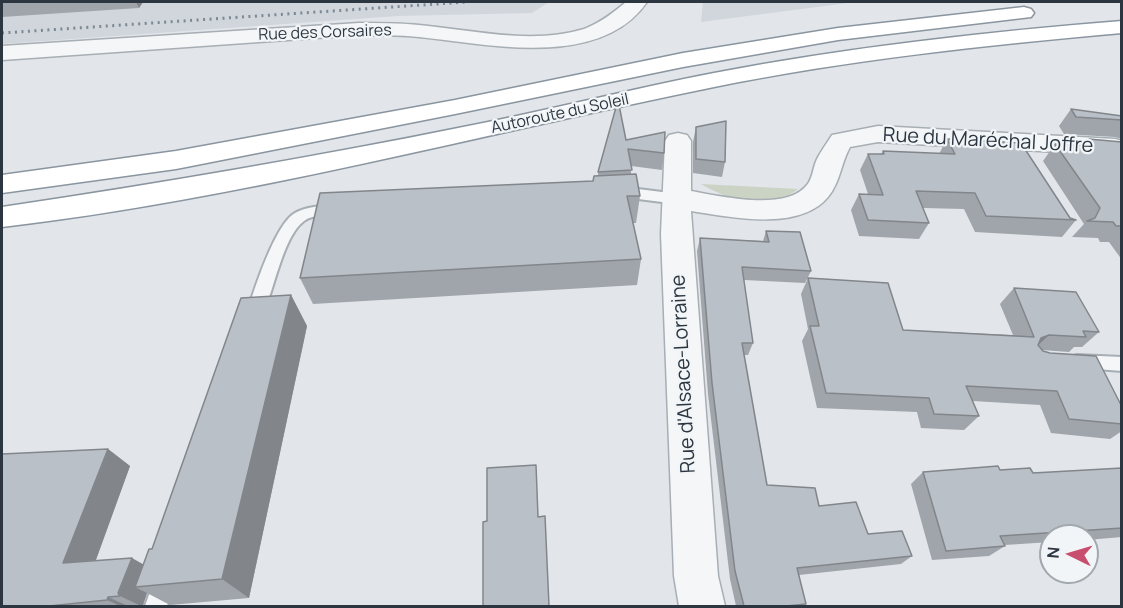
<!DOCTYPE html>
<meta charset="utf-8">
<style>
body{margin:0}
#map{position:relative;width:1123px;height:608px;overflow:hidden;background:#e2e6ea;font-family:Manrope,sans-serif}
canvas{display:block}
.frame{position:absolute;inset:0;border:3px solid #2b3641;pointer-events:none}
.north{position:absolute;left:1039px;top:524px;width:60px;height:60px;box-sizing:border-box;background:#f2f5f7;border:2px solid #a2a9ae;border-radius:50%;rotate:275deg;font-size:16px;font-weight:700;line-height:24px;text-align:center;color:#2b3641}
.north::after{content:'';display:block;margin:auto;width:21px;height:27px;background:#c84e6f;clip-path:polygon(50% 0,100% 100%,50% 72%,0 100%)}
</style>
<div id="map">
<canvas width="1123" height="608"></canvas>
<div class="frame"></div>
<div class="north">N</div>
</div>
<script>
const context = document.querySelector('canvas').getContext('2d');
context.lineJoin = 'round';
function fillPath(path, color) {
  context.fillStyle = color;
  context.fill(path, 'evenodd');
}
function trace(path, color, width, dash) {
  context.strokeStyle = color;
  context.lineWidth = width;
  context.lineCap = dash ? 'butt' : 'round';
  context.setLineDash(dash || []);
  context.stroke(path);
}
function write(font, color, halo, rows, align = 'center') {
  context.font = font + ' Manrope,sans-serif';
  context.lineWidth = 4.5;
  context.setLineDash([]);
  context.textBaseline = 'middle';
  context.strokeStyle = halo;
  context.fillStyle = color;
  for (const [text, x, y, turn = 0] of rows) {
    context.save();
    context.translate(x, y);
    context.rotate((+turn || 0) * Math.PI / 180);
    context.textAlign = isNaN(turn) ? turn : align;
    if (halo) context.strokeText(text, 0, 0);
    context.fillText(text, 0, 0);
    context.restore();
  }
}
const built = new Path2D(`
 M2,2h547l-17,11 -134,3 -396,28z
 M703,2h153l-155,20z`);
const green = new Path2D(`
 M701,184l97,5c-30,23 -68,12 -97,-5z`);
const service = new Path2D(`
 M638,189l40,5 7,5 -7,5 -40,-5 -21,1 -7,-5 7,-5z
 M336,205l7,5 -2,4c-11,3 -27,-1 -37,7 -22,16 -31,75 -44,100l-6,2 -6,-2 -2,-5c7,-23 29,-92 49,-103 12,-7 28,-7 41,-8z
 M1077,355l45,2v14l-51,-4 -3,-5 3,-5z
 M165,569l8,3 3,8 -9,26h-22l12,-34z`);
const minor = new Path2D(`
 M878,126l237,13 7,2v17l-11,-3 -233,-13 -28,5c-9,16 -10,36 -22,50 -29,35 -98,20 -137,14l27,365 7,30h-46l-5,-30 -13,-342 4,-93 4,-6 9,-2 9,2 4,6v50c29,5 95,21 116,-6 6,-7 6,-18 10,-26 4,-8 10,-16 15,-24z`);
const tertiary = new Path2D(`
 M626,2h21c-47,68 -160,42 -228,35 -20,-2 -40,-2 -60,-2l-357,25v-14l357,-23c20,0 40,0 60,2 53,5 113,20 165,4 16,-6 29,-16 42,-27z`);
const motorway = new Path2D(`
 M1024,7l7,2 3,4 -3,4 -193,23 -155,27 -228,47 -279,55 -174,24v-18l174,-24 279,-51 228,-47 155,-25z
 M1122,21v12c-137,12 -274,27 -408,54 -237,48 -472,112 -712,140v-20c154,-23 308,-49 461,-80 84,-16 167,-38 251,-54 135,-26 271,-41 408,-52z`);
const rail = new Path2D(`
 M2,33l465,-31`);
const wall = new Path2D(`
 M2,2h141l-4,6 -137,9z
 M1071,109l51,7v23l-7,-2 -51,-3 -5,-8z
 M696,127l29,35 -3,15 -29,-4v-31z
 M947,139l123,79 6,2 -14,17 -87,-5 -11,-23 -41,-1 6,15 -10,16 -60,-3 -8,-26 8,-16h9l-8,-24 8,-16h13l2,-3 56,3z
 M1089,139l33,3v118l-13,-18h-9l-2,-4 -26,-1 12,-13 -41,-63 12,-17 29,2z
 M626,140l38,13 -2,17 -31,-4v9l9,21 -4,27h-3l8,36 -4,26 -324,19 -13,-26 293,-97 5,-5v-4z
 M766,231l45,40 -6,12 -61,-3 9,63 -5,12h-4l23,130 52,21 49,28 44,22 -11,8 -102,11 7,29 -3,2h-67l-6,-27 -22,-185 -11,-143 3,-13 63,3z
 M808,278l95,52 110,5 -13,-31 14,-16 85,44 -17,15h-8l-5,5 -27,-2 80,57v24l-12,8 -59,-6 -11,-28 -67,-4 6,15 -15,14 -43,-2 -4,-16 -100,-4 -15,-67 6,-12 -7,-35z
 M291,295l16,31 -58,272 -79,7 -23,-12 -4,12 1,1h-142l106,-157 22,17 -34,94 48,5z
 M1122,468v69l-35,3v-4h-36v6l-46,3v1l-16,10 -57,4 -21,-76 12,-12 77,-2 33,3z`);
const shadedWall = new Path2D(`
 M136,2h7l-4,6z
 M291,295l16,31 -58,272 -27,-19z
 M1049,335l-16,15 8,-12z
 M108,449l22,17 -40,110 -27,-13z
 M132,558l23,13 -20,16 12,6 -4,12 1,1h-3l-21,-10 -2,-3z
 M108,597l20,9h-8l-13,-6z`);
const building = new Path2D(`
 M618,100l8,40 39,-8 -1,21 -36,-4 4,21 -34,2z
 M1071,109l51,7v4l-46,-3z
 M726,121l-1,41 -29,-3v-32z
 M947,139l74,4 49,75 6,2 -90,-4 -11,-23 -59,-2 13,32 -61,-3 -9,-26 24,1 -15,-41h16l-1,-3 72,3z
 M1089,139l33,3v84h-6l-3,-4 -26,-1 8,-3 5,-10 -45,-64 39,2z
 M636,174l4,22h-13l14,63 -341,19 20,-85 273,-12 1,-5z
 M766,231l34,1 11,39 -69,-4 11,76h-11l25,142 48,3 4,18 37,-4 12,32 34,-3 10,25 -115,12 9,36 -20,2h-42l-9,-35 -23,-188 -12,-145 69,4z
 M808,278l80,5 15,47 131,7 -20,-49 62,4 23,40 -16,-1 3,6 -37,-2 -8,3 -3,7 5,6 7,2 46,3 26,51v17l-53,-5 -12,-28 -91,-5 13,30 -45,-2 -5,-16 -103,-5 -16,-67h9z
 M291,295l-69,284 -87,8 14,-38h3l89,-251z
 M108,449l-45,114 69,-5 -14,35 2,3 -12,1 -1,3 -58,6h-47v-152z
 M536,465l2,52 7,-1 4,90h-66v-84l4,-1v-53z
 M998,466l2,4 30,-2 3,5 89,-5v60l-122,8 5,10 -59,5 -23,-79z`);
const farStreetnames = [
 ["Rue des Corsaires",325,33,-2],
 ["Autoroute du Soleil",560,114,-12]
];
const streetNames = [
 ["Rue du Maréchal Joffre",988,141,3],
 ["Rue d'Alsace-Lorraine",684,374,-93]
];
fillPath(built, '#d0d6dc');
fillPath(green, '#cad3c4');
trace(service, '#a7aeb4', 4);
trace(minor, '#a7aeb4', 3);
trace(tertiary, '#a7aeb4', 3);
trace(motorway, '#8a95a0', 3);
fillPath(service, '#f5f6f8');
fillPath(minor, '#f5f6f8');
fillPath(tertiary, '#f5f6f8');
fillPath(motorway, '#fff');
trace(rail, '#7c8893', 3, [2, 4.5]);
fillPath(wall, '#a0a5ab');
fillPath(shadedWall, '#82868b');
fillPath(building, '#bac0c7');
trace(building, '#82868b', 1.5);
write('16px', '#2b3641', '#f2f5f7', farStreetnames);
write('20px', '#2b3641', '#f2f5f7', streetNames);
</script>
